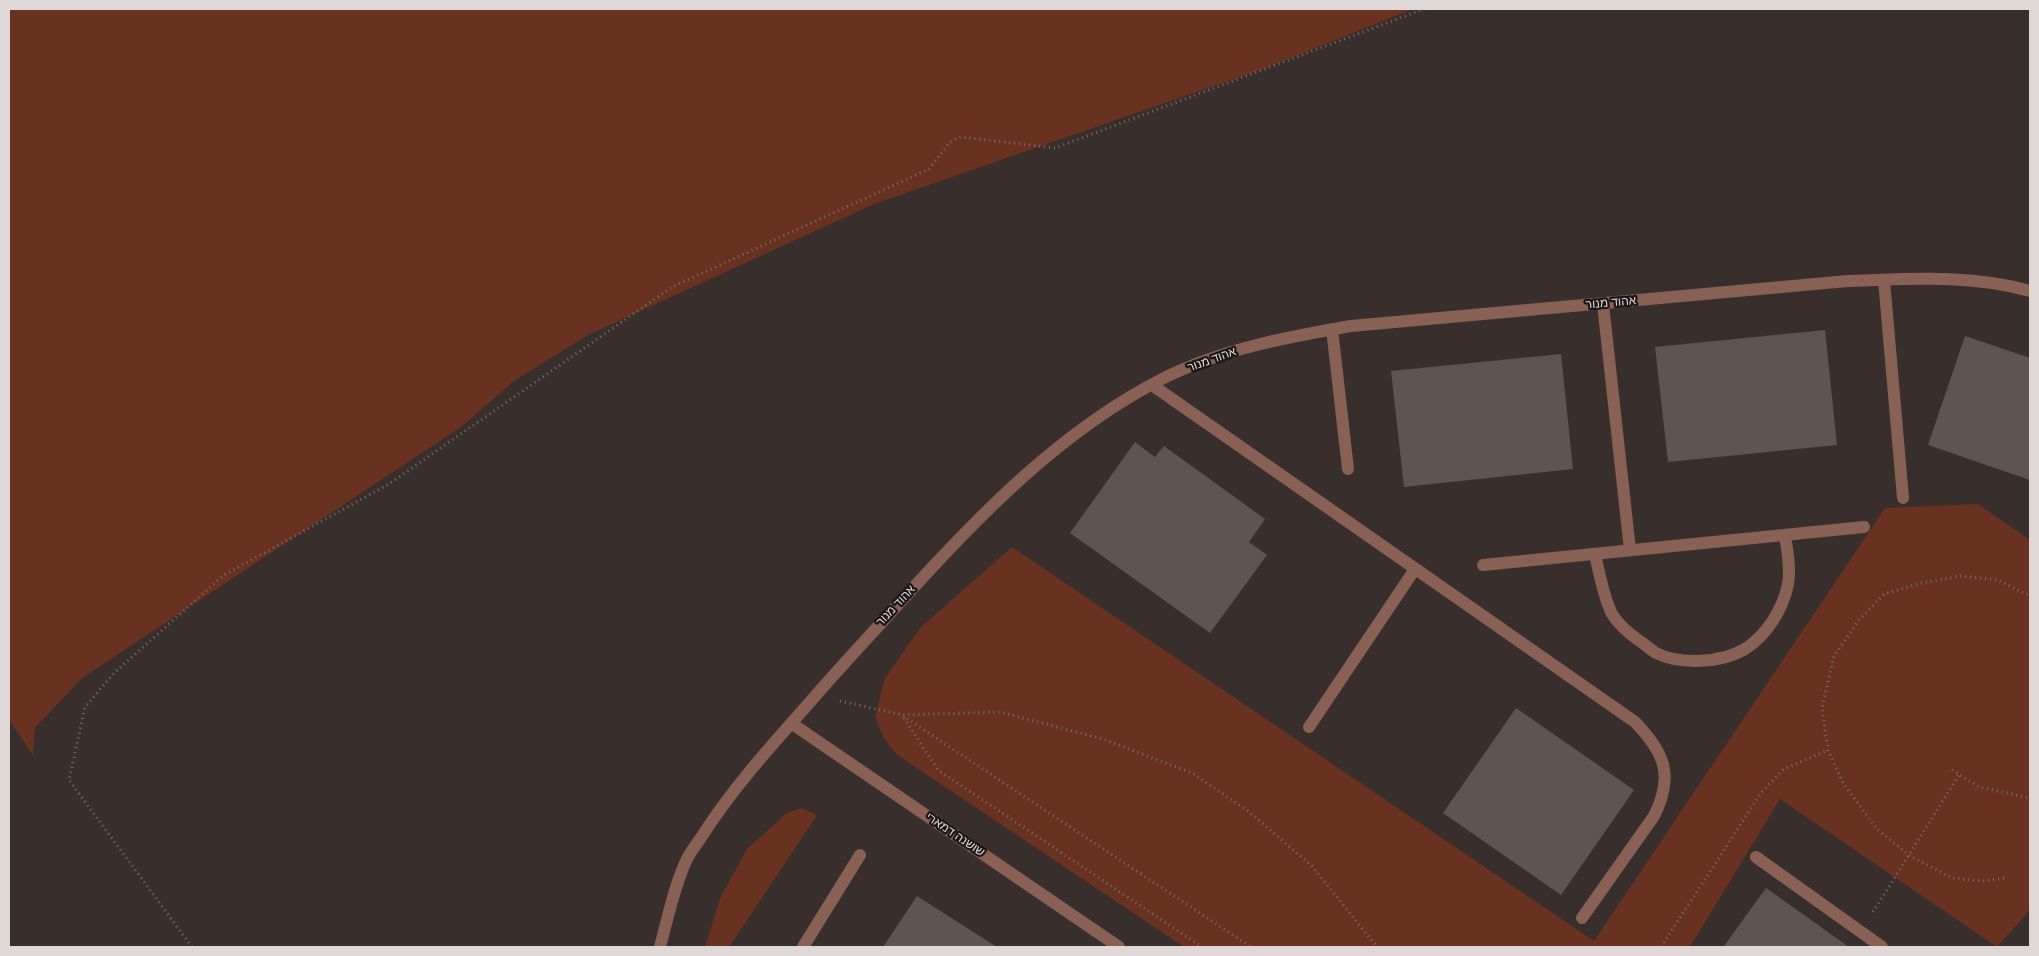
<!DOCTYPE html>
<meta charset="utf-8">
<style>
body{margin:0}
#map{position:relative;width:2039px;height:956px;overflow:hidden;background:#382e2b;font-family:Arial,sans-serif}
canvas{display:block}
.frame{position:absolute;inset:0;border:10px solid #dfd8d6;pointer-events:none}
</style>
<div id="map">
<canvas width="2039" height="956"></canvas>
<div class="frame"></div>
</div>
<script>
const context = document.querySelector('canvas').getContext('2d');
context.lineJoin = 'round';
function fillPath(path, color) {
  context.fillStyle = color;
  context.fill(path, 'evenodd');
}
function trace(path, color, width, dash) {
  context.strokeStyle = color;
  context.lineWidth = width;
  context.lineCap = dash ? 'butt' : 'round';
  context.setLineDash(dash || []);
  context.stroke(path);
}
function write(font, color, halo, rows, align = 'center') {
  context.font = font + ' Arial,Heebo,sans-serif';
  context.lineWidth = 4.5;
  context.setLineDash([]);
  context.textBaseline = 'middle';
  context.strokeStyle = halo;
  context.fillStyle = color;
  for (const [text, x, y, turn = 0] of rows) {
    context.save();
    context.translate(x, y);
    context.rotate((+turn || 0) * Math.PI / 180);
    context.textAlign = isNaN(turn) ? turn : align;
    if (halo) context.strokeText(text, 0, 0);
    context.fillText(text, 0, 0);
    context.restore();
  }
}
const green = new Path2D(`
 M9,9h1404l-150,60 -389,135 -286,131 -74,46 -53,46 -379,251 -47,50 -2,27 -24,-35z
 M1978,504l52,36v370l-33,37 -217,-148 -90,148h-506l-288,-193 -12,-16 -9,-21 10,-39 35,-50 92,-81 582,394 291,-433z
 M801,808l16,7 -88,132h-24l15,-49 27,-49 40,-36z`);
const building = new Path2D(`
 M1825,330l12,115 -169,17 -13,-115z
 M1965,336l65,22v122l-102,-35z
 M1561,354l12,115 -169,18 -13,-116z
 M1135,442l20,15 9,-11 101,73 -16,23 18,13 -57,78 -140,-100z
 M1516,708l118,82 -73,105 -118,-82z
 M1766,888l83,59h-123l-2,-1z
 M917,896l80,51h-114z`);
const path = new Path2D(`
 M840,701l63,14 97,-3 103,27 89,34 56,38 64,55 65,81
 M903,716l348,231
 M904,718l34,52 264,177
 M1952,770l27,17 51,11
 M2004,878l-20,3 -32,-3 -42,-22 -33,-27 -34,-46 -15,-33 -6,-42 12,-52 25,-36 25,-26 38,-11 39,-7 37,4 32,16
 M1873,912l86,-137
 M192,947l-123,-167 16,-73 29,-34 110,-98 165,-91 283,-197 257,-118 21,-27 11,-5 94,11 369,-139
 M1661,947l100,-154 23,-24 44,-19`);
const minor = new Path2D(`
 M1884,280l19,218
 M1603,304l27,246
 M1332,329l16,140
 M1152,385l483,337c30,31 39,54 19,94l-72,102
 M1595,554c4,19 8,40 16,58 7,13 21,24 33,32 4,3 8,7 12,9 24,12 66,10 89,-4 22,-14 38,-40 43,-65 3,-16 -1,-34 -3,-49
 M1483,565l381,-38
 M791,723l328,224
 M1309,727l106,-158
 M1756,857l126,90
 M660,947c7,-26 15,-64 27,-88 5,-10 13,-19 19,-29 30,-46 68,-87 104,-128 31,-36 63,-70 95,-105 75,-83 158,-168 259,-219 58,-29 124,-41 187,-52l497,-45c61,-2 123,-7 182,10
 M803,947l57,-92`);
const streetNames = [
 ["אהוד מנור",1611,303,-5],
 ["אהוד מנור",1212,360,-20],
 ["אהוד מנור",896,606,-47],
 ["שושנה דמארי",955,835,34]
];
fillPath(green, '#693220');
fillPath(building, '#5f5451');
trace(path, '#776e6b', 3, [1, 4]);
trace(minor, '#896054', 12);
write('12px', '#dfd8d6', '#1c1716', streetNames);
</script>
